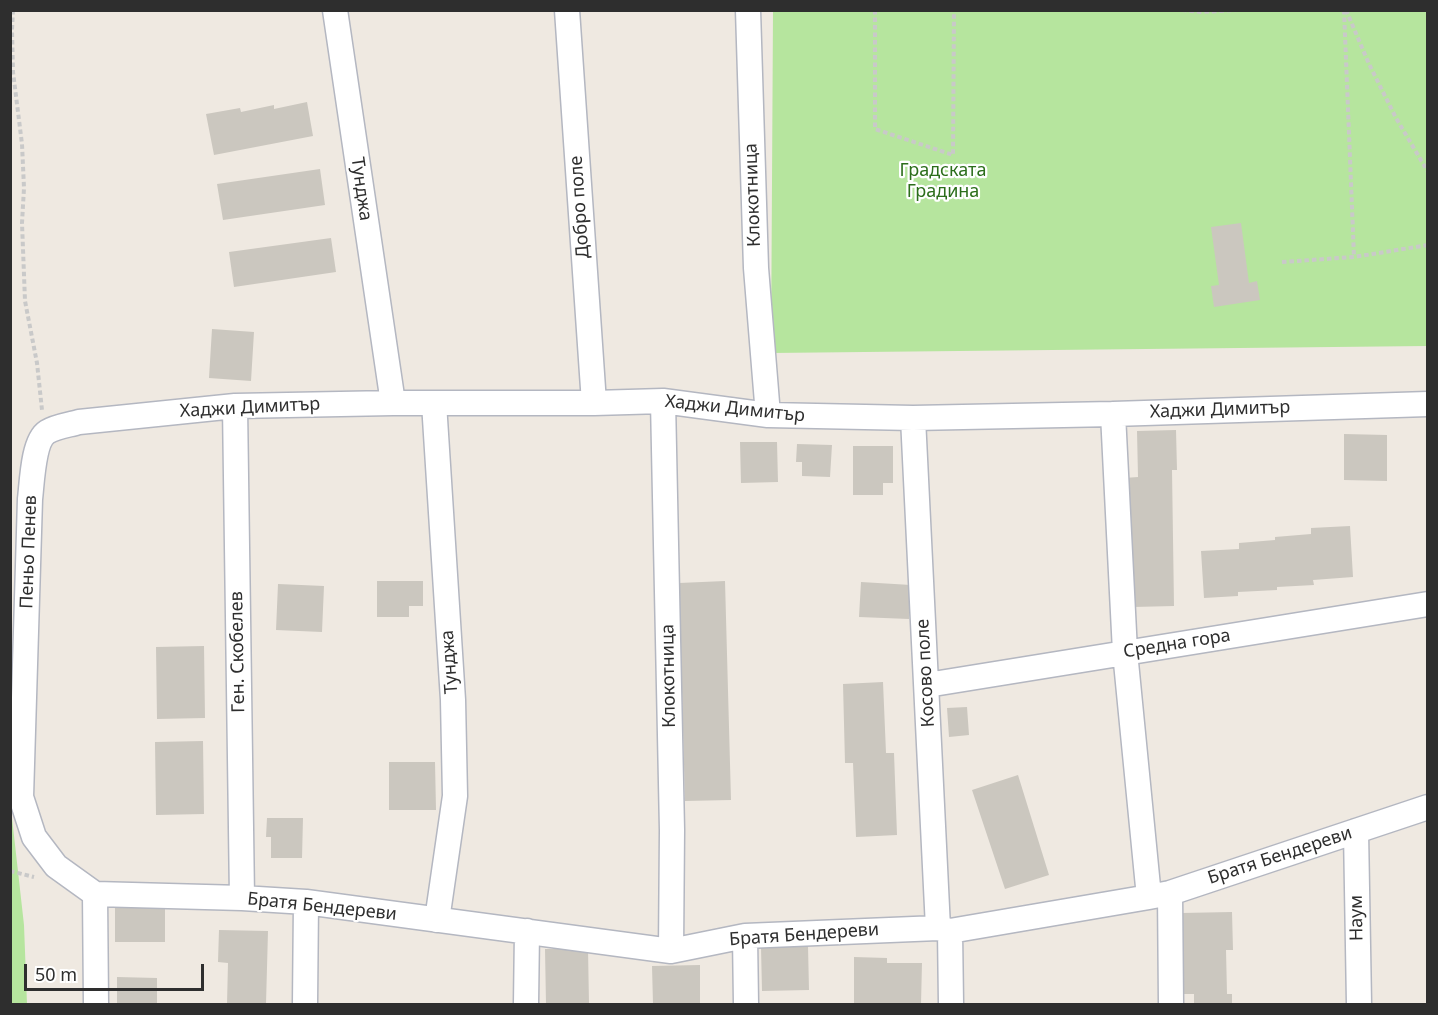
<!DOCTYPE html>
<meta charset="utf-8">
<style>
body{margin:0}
#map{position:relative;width:1438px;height:1015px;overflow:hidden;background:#efe9e1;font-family:"Noto Sans",sans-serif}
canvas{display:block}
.frame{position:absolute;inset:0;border:12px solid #2e2e2e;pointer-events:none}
.scale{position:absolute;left:24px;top:964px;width:180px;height:27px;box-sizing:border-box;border:3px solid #2e2e2e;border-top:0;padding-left:8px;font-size:18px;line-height:21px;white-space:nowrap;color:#2e2e2e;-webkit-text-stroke:4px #fff;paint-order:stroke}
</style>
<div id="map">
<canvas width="1438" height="1015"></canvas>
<div class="frame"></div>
<div class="scale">50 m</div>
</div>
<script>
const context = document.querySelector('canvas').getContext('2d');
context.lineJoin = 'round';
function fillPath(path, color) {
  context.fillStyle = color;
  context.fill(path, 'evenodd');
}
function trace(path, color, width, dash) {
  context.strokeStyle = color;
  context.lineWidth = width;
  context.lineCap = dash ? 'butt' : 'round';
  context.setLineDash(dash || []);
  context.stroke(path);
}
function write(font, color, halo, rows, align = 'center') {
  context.font = font + ' "Noto Sans",sans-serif';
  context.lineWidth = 4.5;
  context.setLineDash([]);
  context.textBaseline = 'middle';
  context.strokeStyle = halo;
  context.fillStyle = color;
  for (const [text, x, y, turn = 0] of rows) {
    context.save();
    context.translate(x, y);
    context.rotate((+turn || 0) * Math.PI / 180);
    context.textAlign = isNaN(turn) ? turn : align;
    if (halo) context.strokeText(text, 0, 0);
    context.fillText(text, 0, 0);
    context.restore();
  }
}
const green = new Path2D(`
 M773,11h654v335l-656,7z
 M11,809l13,116 3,79h-16z`);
const building = new Path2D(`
 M307,102l6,34 -99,19 -8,-41 34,-6 1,4 33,-7v4z
 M320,169l5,36 -102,15 -6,-36z
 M1241,223l8,60 8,-2 3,19 -46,7 -3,-21 8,-1 -8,-58z
 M331,238l5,34 -102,15 -5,-35z
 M212,329l42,3 -3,49 -42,-3z
 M1176,430l1,40h-5l2,136 -41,1 -9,-129 14,-1 -1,-46z
 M1344,434l43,1v46l-43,-1z
 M740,442h37l1,40 -37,1z
 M797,444l35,1 -2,32 -28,-1v-14h-6z
 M853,446h40v37h-10v12h-30z
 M1350,526l3,51 -40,3 1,5 -37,2v3l-39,2v4l-34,2 -3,-47 38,-2v-6l36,-3v-3l36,-3v-6z
 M377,581h46v25h-14v11h-32z
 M725,581l6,219 -46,1 -6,-218z
 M861,582l50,3 -2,34 -50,-2z
 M278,584l46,2 -2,46 -46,-2z
 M204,646l1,72 -48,1 -1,-72z
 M883,682l3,71h8l3,82 -41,2 -3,-74h-8l-2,-79z
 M967,707l2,28 -20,2 -2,-29z
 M203,741l1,73 -48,1 -1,-73z
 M389,762h46l1,48h-47z
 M1018,775l31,100 -44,14 -33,-99z
 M267,818h36l-1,40h-31v-21h-5z
 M115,902l50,1v39h-50z
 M1232,912l1,38h-7l1,44h5v10h-38v-10h-12l-1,-81z
 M219,930l49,1 -2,73h-39l1,-41 -10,-1z
 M808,946l1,44 -47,1 -1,-44z
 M545,949h43l1,55h-43z
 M854,957l33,1v5h35l-1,41h-67z
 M700,965v39h-47l-1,-38z
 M117,977l40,1v26h-40z`);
const path = new Path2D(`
 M13,10l-1,20 1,42 9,72 2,44 -2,35 3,78 12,62 5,47
 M875,10v119l78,26 1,-145
 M1182,10l20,2 35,-2
 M1344,10l10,247
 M1346,10l23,54 27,54 32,54
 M1282,262l72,-5 74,-12
 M10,871l24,6`);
const minor = new Path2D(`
 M335,10l58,393
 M567,10l27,393
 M748,10l8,258 12,147
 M663,401l9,429 -1,121
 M434,403l19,297 2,96 -18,124
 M235,406l7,492
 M1113,414l12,238 24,245
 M913,418l25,510
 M927,685l501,-81
 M1356,831l3,173
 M1170,893l1,111
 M95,894l-39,-28 -22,-29 -13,-40 9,-298c2,-16 3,-58 17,-67 10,-6 22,-7 32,-10l156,-16 158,-3h201l69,-2 105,14 145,3 200,-4 315,-10
 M95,894l147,4 64,4 365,49 74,-15 193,-8 12,3 199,-34 21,-4 258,-86
 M95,894l1,110
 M950,931l1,73
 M745,936l1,68
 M305,1004l1,-102
 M526,1004l1,-73`);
const parkNames = [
 ["Градската",943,171],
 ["Градина",943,192]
];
const streetNames = [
 ["Тунджа",361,189,82],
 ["Клокотница",753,195,-92],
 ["Добро поле",580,207,-94],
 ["Хаджи Димитър",250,408,-3],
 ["Хаджи Димитър",735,409,6],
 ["Хаджи Димитър",1220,410,-2],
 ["Пеньо Пенев",29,552,-88],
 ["Средна гора",1177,644,-9],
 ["Ген. Скобелев",238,652,-91],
 ["Тунджа",450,662,-94],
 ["Косово поле",926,673,-93],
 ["Клокотница",669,676,-91],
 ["Братя Бендереви",1280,856,-18],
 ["Братя Бендереви",322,907,6],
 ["Наум",1357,918,-91],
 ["Братя Бендереви",804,935,-4]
];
fillPath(green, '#b6e59e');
fillPath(building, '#cbc7bf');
trace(minor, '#b4b7c1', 27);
trace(path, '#c9c9c9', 4, [4.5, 3]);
trace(minor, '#fff', 24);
write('18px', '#2c6e1b', '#fff', parkNames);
write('18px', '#2e2e2e', '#fff', streetNames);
</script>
